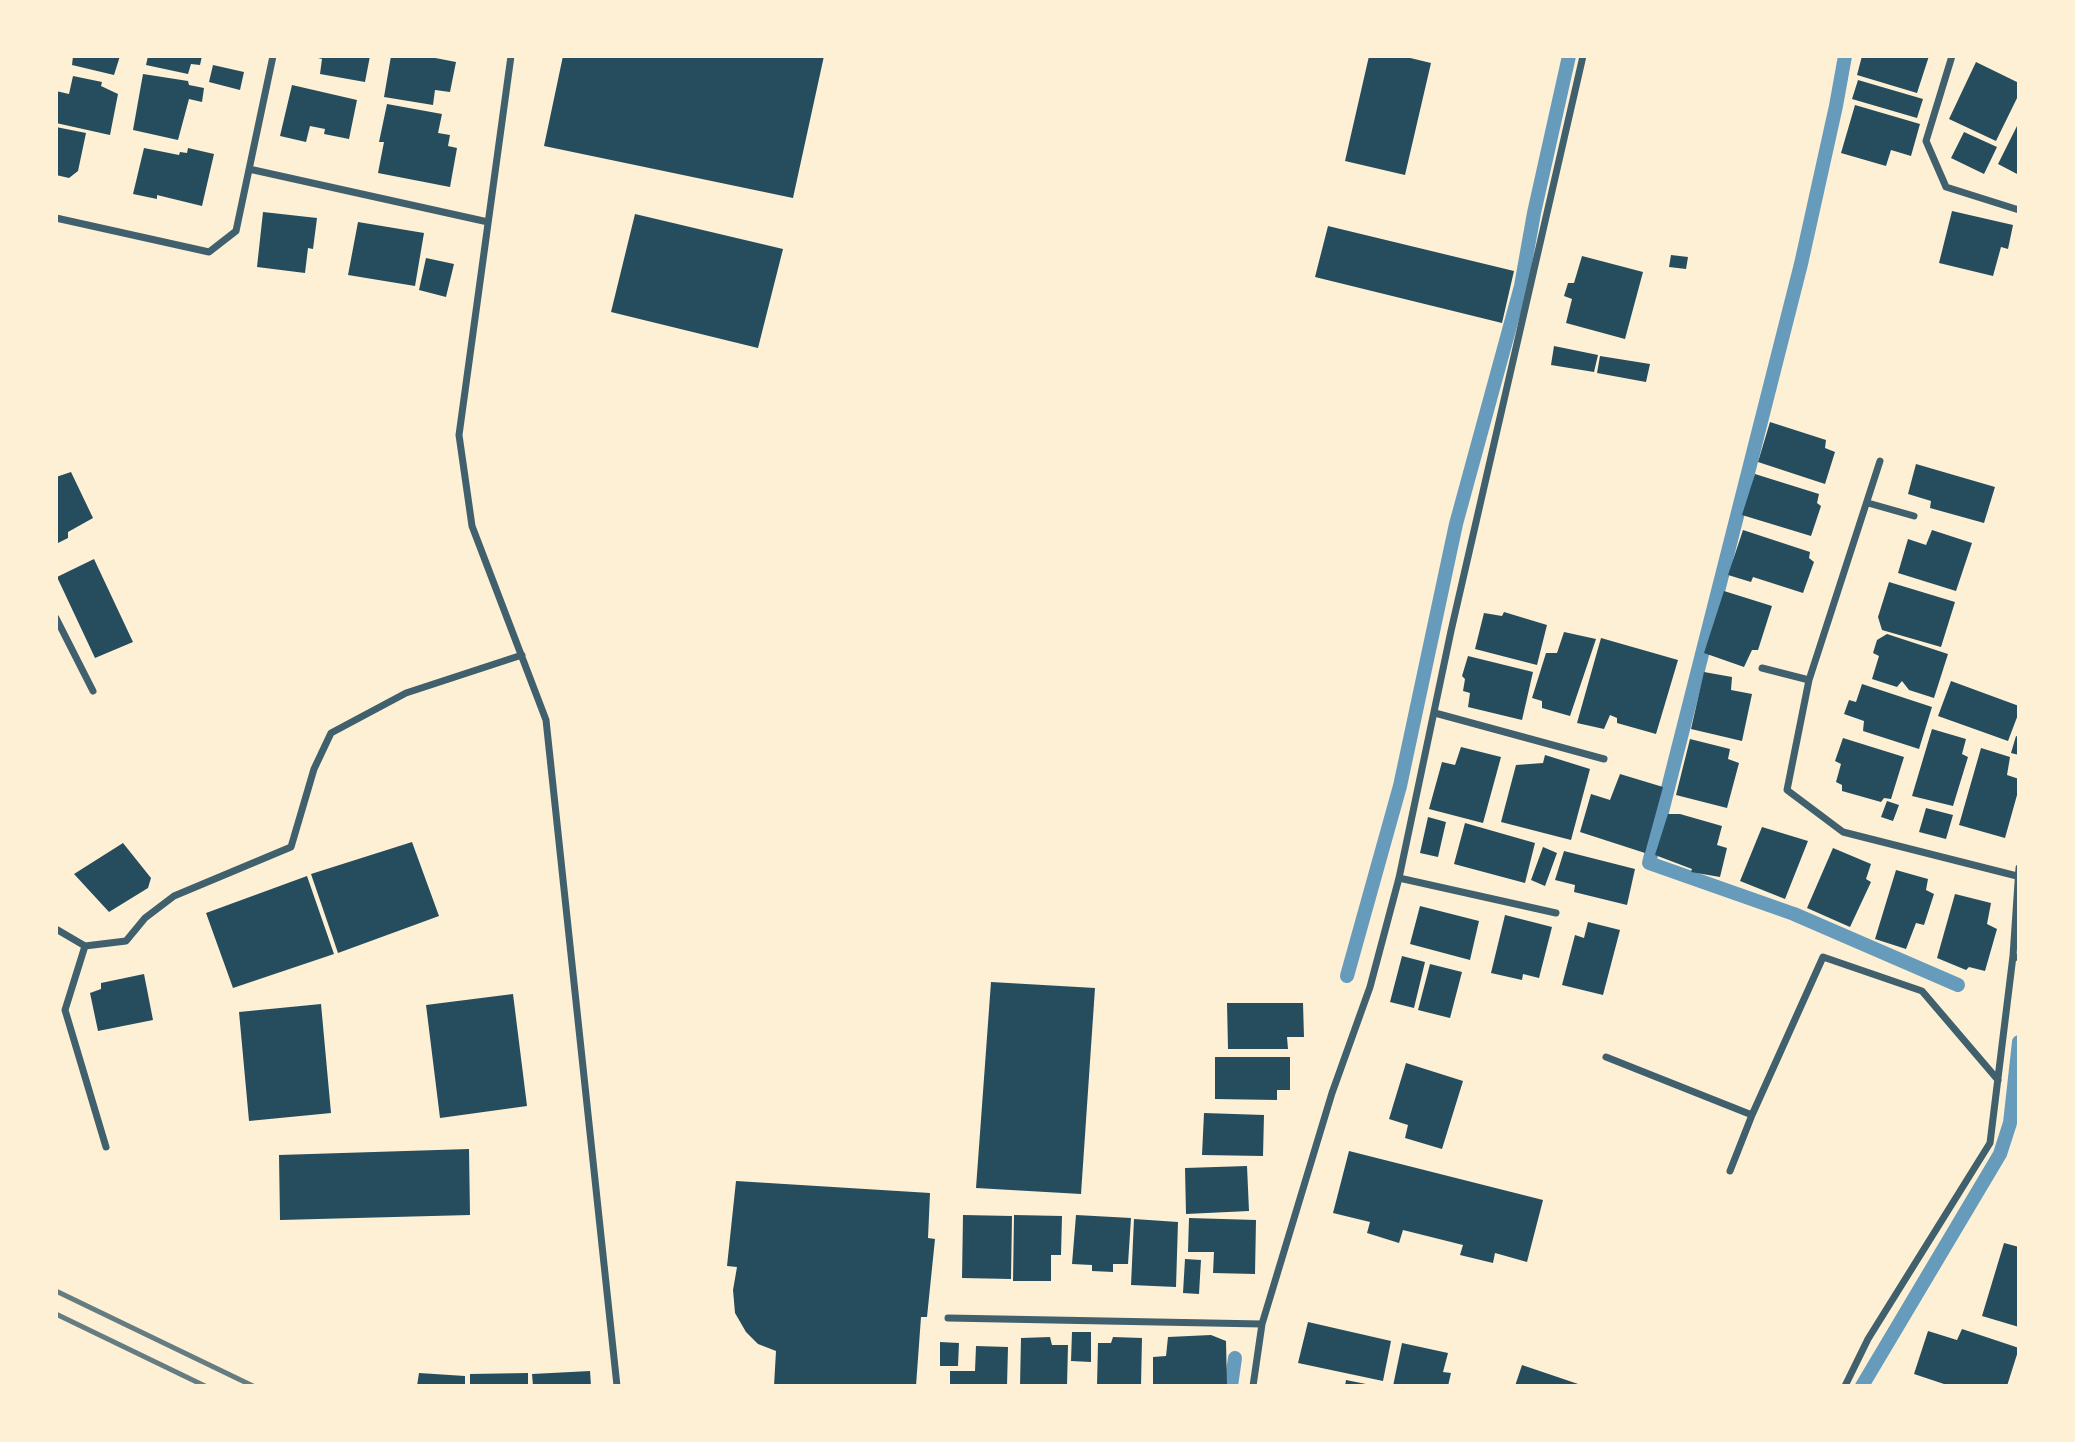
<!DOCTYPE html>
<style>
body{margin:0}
#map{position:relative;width:2075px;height:1442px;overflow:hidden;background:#fdf0d5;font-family:"IBM Plex Sans",sans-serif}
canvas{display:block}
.frame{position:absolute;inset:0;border:58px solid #fdf0d5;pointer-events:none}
</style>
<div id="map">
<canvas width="2075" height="1442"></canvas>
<div class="frame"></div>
</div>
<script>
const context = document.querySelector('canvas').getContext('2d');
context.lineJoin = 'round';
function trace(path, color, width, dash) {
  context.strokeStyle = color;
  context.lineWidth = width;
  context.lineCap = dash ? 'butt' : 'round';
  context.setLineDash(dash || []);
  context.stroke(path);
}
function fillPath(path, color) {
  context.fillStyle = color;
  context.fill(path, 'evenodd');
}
const stream = new Path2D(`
 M1845,56l-9,50 -35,158 -152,599 145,51 164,71
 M1347,976l53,-190 56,-262 65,-238 13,-73 35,-157
 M1231,1386l4,-28
 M1862,1386l138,-232 10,-31 9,-81`);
const building = new Path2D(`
 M73,56h47l-6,19 -42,-10z
 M148,56h54l-2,9 -9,-1 -3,10 -42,-9z
 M370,56l-5,26 -45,-8 2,-15 -8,-2z
 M391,56h34l31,6 -6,30 -15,-2 -2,15 -49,-8z
 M563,56h261l-31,142 -249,-52z
 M1369,56h33l29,7 -26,112 -60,-14z
 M1862,56h67l-12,37 -60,-18z
 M1976,62l43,21v11l-23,47 -47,-22z
 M213,65l31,7 -4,18 -31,-8z
 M143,74l45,7 1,4 15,3 -2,14 -13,-3 -11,41 -45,-10z
 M73,76l29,6 -1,4 17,8 -8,41 -54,-12v-32l13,3z
 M1858,80l65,19 -6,19 -65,-19z
 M292,85l65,15 -8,39 -25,-5 1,-5 -15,-3 -4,16 -26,-6z
 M387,104l55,10 -4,19 12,2 -2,11 9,2 -7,39 -72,-14 6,-31h-5z
 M1855,105l65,19 -9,32 -20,-6 -5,16 -45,-13z
 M2019,122v53l-21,-11z
 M56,127l30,6 -8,38 -9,7 -13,-3z
 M1964,132l33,15 -13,27 -33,-16z
 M144,148l35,7 1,-3 7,1 1,-5 26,6 -12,52 -45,-11v4l-24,-5z
 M1952,211l61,14 -5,24 -7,-2 -8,29 -54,-13z
 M263,212l54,6 -4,31 -5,-1 -3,25 -48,-6z
 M635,214l148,35 -25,99 -147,-36z
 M358,222l66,11 -9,53 -67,-11z
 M1328,226l186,45 -12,52 -187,-46z
 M1671,255l17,2 -2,12 -17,-2z
 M1582,256l61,16 -18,67 -59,-16 6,-24 -8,-3 4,-13h6z
 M426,258l28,6 -8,33 -27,-7z
 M1554,346l44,9 -4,17 -43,-7z
 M1600,356l50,8 -4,18 -49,-9z
 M1770,422l56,18 -1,8 10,4 -10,32 -67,-22z
 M1916,464l79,23 -11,36 -54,-15 1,-7 -23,-7z
 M71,472l22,46 -25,14v6l-12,6v-67z
 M1755,474l64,20 -2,9 4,3 -10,30 -69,-21z
 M1743,530l67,22 -1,6 5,4 -11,31 -50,-16 -2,5 -23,-7z
 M1932,530l40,13 -16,48 -58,-18 10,-34 18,6z
 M94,559l39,83 -38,16 -38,-81z
 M1889,582l66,20 -14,45 -59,-17 -4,-13z
 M1724,591l48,15 -14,44h-6l-8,17 -40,-14z
 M1504,612l43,13 -10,40 -62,-16 9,-36 18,3z
 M1564,632l32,7 -26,77 -28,-8v-7l-10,-3 14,-45h11z
 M1887,634l61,20 -14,44 -25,-8 -7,-9 -5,6 -25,-8 7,-23 -6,-3 4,-13z
 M1601,638l77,22 -22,74 -39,-11v-5l-7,-3 -6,14 -27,-6z
 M1468,656l65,16 -11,48 -54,-13 2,-14 -7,-2 2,-12 -3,-3z
 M1704,672l28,5 -1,13 21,4 -10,47 -51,-12z
 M1951,681l68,25v6l-11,29 -70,-25z
 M1862,684l70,23 -13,42 -56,-18 1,-10 -20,-7 5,-14 7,2z
 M1932,729l34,10 -4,15 6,3 -15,49 -41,-10z
 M2016,736l3,1v18l-8,-2z
 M1843,738l61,19 -13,42 -7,-1 -3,4 -39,-11v-6l-6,-3 5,-18 -6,-3z
 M1690,739l40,10 -2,10 11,4 -12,45 -51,-13z
 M1461,747l40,10 -18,66 -54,-14 13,-47 13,3z
 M1981,748l29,9 -3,18 12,4v9l-14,50 -46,-13z
 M1545,755l45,14 -19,71 -70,-18 15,-57 27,-2z
 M1620,774l43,13 -18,66 -65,-21 11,-38 19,6z
 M1887,801l12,4 -6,16 -12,-4z
 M1926,808l27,7 -7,24 -27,-7z
 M1668,814h12l42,12 -5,19 10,3 -7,29 -29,-5 1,-3 -37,-14z
 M1428,817l18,5 -8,35 -18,-4z
 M1465,823l70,20 -10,40 -71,-19z
 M1762,827l46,14 -23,58 -45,-18z
 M412,842l27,74 -101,37 -27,-79z
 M123,843l28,35 -3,10 -39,24 -35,-38z
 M1543,847l14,6 -12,33 -14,-6z
 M1833,848l38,16 -5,15 5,3 -21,45 -43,-19z
 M1564,851l71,18 -8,36 -53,-13 1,-7 -20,-5z
 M1896,870l32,9 -2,11 8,4 -10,31 -8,-2 -10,26 -31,-10z
 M307,876l27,78 -101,34 -27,-75z
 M1955,894l36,9 -4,21 10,5 -12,42 -16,-4 -3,3 -29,-12z
 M1420,906l59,15 -9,39 -60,-16z
 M1505,915l47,12 -13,51 -16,-4 -1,6 -31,-7z
 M1588,922l32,8 -17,65 -41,-10 13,-50 9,3z
 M1402,956l23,6 -11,46 -24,-6z
 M1430,964l32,8 -12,46 -32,-8z
 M144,974l9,46 -55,11 -8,-38 11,-4v-6z
 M991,982l104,6 -14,206 -105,-6z
 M513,994l14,112 -87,12 -14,-113z
 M1227,1003h76l1,34h-17l1,12h-60z
 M321,1004l10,109 -82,8 -10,-109z
 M1215,1057h75v33h-13v10l-62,-1z
 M1406,1063l57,18 -21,68 -37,-11 3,-13 -19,-6z
 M1204,1113l60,2 -1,41 -61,-1z
 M469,1149l1,66 -190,5 -1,-65z
 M1349,1151l194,49 -16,62 -32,-9 -2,10 -33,-8 3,-10 -60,-15 -4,13 -32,-10 3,-11 -37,-9z
 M1247,1166l2,45 -63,3 -1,-46z
 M736,1181l194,12 -2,45 7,1 -8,78h-6l-5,69h-85l-22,-2 -1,2h-34l2,-35 -18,-7 -12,-12 -11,-19 -2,-23 4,-23 -10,-1z
 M963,1215l49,1 -1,63 -49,-1z
 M1014,1215l48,1 -1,39h-10v26h-38z
 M1076,1215l55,3 -3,46h-15v8l-21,-1v-6l-20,-1z
 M1189,1218l67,2 -1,54 -42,-1 1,-21h-26z
 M1134,1219l44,3 -2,65 -45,-2z
 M2004,1243l15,4v80l-37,-11z
 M1185,1259l16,1 -2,34 -16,-1z
 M1308,1322l83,19 -8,40 -85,-18z
 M1962,1329l57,19 -12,38h-57l-36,-12 14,-43 29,9z
 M1072,1332h19v30l-20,-1z
 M1211,1335l15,6 1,45h-74v-29l13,-1 2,-19z
 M1050,1337l2,8h16l-1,41h-47l1,-48z
 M1113,1337l29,1 -1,48h-44l1,-43h13z
 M940,1342l19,1 -1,23h-18z
 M1402,1343l46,10 -5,19 8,1 -3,13h-55z
 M976,1346l32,1 -1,39h-57v-15h25z
 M1522,1365l62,21h-69z
 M590,1371l1,15h-58l-1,-12z
 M419,1373l46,3v10h-48z
 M528,1373v13h-58v-12z
 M1346,1380l25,5v1h-26z`);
const minor = new Path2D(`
 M511,56l-52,379 13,91 74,194 71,666
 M1952,56l-26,85 20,46 73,23
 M249,169l239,53
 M56,218l153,34 27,-21 37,-175
 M1880,461l-71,219 -22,110 56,42 174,44
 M1868,503l46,13
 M56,618l37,73
 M1762,668l47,12
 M1435,713l169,46
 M2019,868l-6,88 6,2
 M1399,878l157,35
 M56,929l29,17 41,-5 19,-23 29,-22 117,-49 23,-78 17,-36 75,-40 116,-38
 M85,946l-20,64 41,137
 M1606,1057l146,58
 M1730,1171l22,-56 71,-158 99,34 76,89
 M948,1318l314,6
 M1253,1386l9,-62 70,-231 38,-106 29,-109 52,-247 132,-575
 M1845,1386l23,-47 122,-196 23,-187`);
const rail = new Path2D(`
 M56,1291l197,95
 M56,1314l149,72`);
trace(stream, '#669bbc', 14);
fillPath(building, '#264d5e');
trace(minor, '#3f606c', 7);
trace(rail, '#657d81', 5);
</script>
